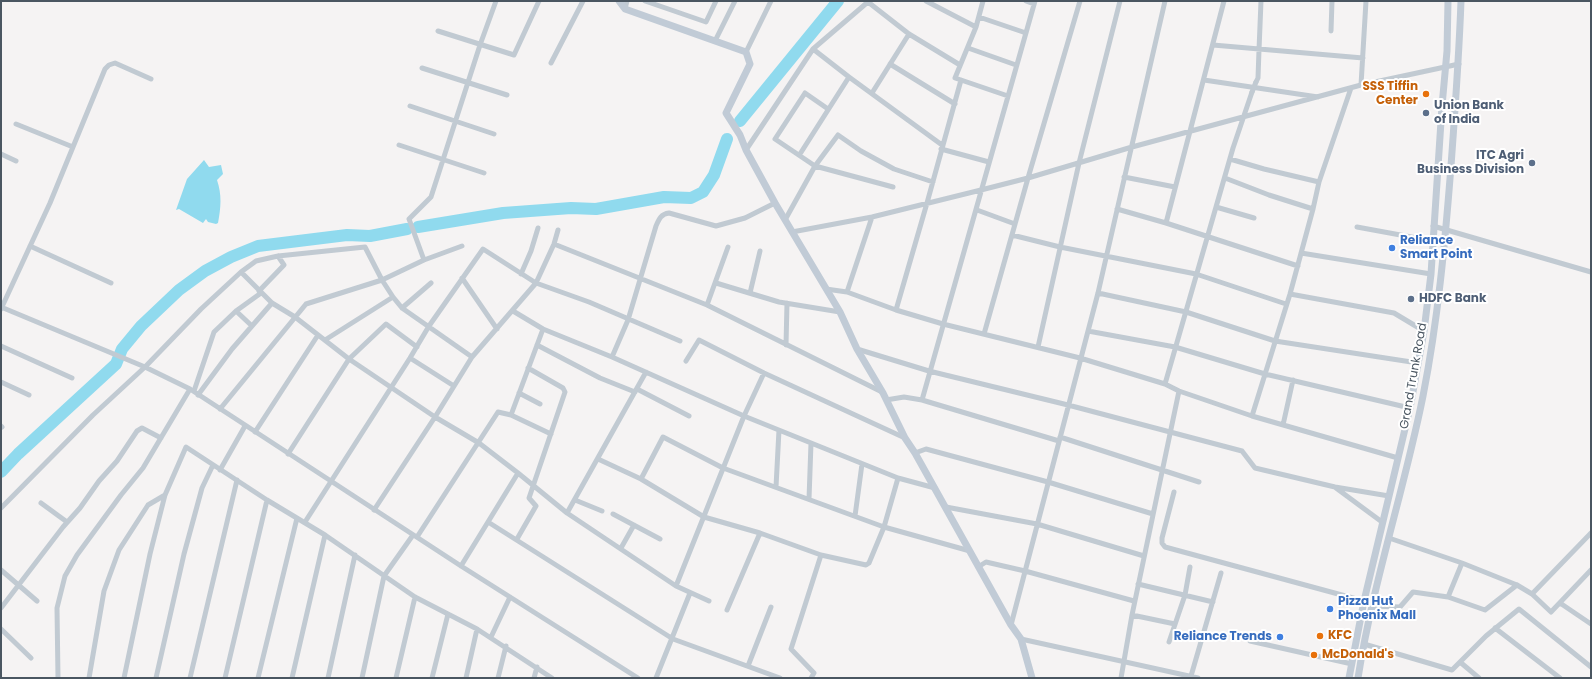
<!DOCTYPE html>
<style>
body{margin:0}
#map{position:relative;width:1592px;height:679px;overflow:hidden;background:#f5f3f3;font-family:Poppins,sans-serif}
canvas{display:block}
.frame{position:absolute;inset:0;border:2px solid #4a5661;pointer-events:none}
</style>
<div id="map">
<canvas width="1592" height="679"></canvas>
<div class="frame"></div>
</div>
<script>
const context = document.querySelector('canvas').getContext('2d');
context.lineJoin = 'round';
function fillPath(path, color) {
  context.fillStyle = color;
  context.fill(path, 'evenodd');
}
function trace(path, color, width, dash) {
  context.strokeStyle = color;
  context.lineWidth = width;
  context.lineCap = dash ? 'butt' : 'round';
  context.setLineDash(dash || []);
  context.stroke(path);
}
function write(font, color, halo, rows, align = 'center') {
  context.font = font + ' Poppins,sans-serif';
  context.lineWidth = 4;
  context.setLineDash([]);
  context.textBaseline = 'middle';
  context.strokeStyle = halo;
  context.fillStyle = color;
  for (const [text, x, y, turn = 0] of rows) {
    context.save();
    context.translate(x, y);
    context.rotate((+turn || 0) * Math.PI / 180);
    context.textAlign = isNaN(turn) ? turn : align;
    if (halo) context.strokeText(text, 0, 0);
    context.fillText(text, 0, 0);
    context.restore();
  }
}
const water = new Path2D(`
 M204,160l5,7 12,-2 2,9 -6,6c5,15 4,27 1,43l-2,1 -8,-2 -2,-3 -3,4 -24,-14 -3,1 11,-31z`);
const river = new Path2D(`
 M740,121l98,-120
 M418,227l85,-14 68,-5 25,1 68,-12 27,1 12,-6 11,-17 13,-36
 M1,472l17,-18 98,-90 6,-15 19,-23 38,-36 26,-19 26,-14 27,-11 89,-11 23,1 37,-7`);
const street = new Path2D(`
 M645,1l61,21 10,-21
 M926,1l50,26
 M1026,1l8,3
 M1035,1l-113,399 137,41
 M868,2l41,32 51,31
 M625,9l2,-8
 M979,17l47,16
 M438,31l76,24 25,-54
 M1331,31l1,-30
 M715,41l20,-40
 M1213,45l150,13
 M968,48l48,17
 M813,49l36,28
 M746,52l25,-51
 M551,63l32,-62
 M890,64l65,40
 M422,68l85,27
 M961,80l-6,-2 21,-51 7,-26
 M1204,80l114,17
 M1256,82l2,-4 1,-28 2,-49
 M1361,85l5,-84
 M872,93l37,-59
 M410,106l84,28
 M828,109l-23,-16 -30,46 40,27 78,21
 M16,124l57,23
 M399,145l85,28
 M941,149l48,13
 M746,150l67,-101 56,-48
 M1,154l15,7
 M800,154l49,-77 93,68
 M1230,159l34,10 55,13
 M1124,177l51,10
 M1225,178l44,17 44,14
 M1216,207l38,11
 M1117,209l49,14 132,43
 M977,210l38,14
 M785,220l30,-54 23,-31 23,16 33,18 39,13
 M1166,223l58,-222
 M1433,226l158,46
 M1357,227l76,14
 M792,232l80,-15 109,-27 47,-12 104,-31 229,-62 98,-21
 M1012,235l48,12 136,27 90,30
 M554,244l153,61 175,87
 M30,246l81,37
 M1301,253l130,21
 M424,260l-15,-41 22,-22 49,-152 16,-44
 M241,272l31,31 23,14 54,42 86,58 44,26 39,30 49,40 109,73 33,15
 M521,274l10,-23 7,-23
 M462,278l35,51
 M716,283l63,19 61,10
 M826,289l21,3 49,18 47,14 137,34 85,26 14,7 73,25 146,42
 M259,291l25,-26 -6,-9
 M847,292l25,-75
 M750,293l10,-42
 M1098,293l88,19 89,29 143,22
 M1290,294l104,19 30,18
 M707,305l21,-58
 M1,307l144,60 45,22 271,177 177,112
 M402,308l29,-25
 M1,309l49,-106 55,-134 4,-4 6,-2 36,16
 M896,310l31,-107 34,-123 47,16
 M236,311l16,15
 M513,311l30,18 69,28 132,59 154,62 37,10
 M1088,331l87,16 90,27 145,34
 M984,334l44,-156 52,-177
 M325,340l68,-43
 M537,345l63,33 35,14
 M786,345l1,-42
 M1,346l71,32
 M1038,347l41,-184 41,-162
 M857,349l72,22 139,34 174,46 13,17 80,19 54,9
 M612,357l16,-37 28,-94c3,-7 5,-12 13,-13l47,13 29,-8 30,-15
 M410,358l44,28
 M686,361l13,-21 65,33 141,65
 M1,382l28,13
 M1165,384l68,-236 19,-56
 M637,389l52,27
 M194,391l20,-59 22,-21 25,-18
 M519,393l21,11
 M198,395l34,-46 40,-46
 M886,400l18,-3 18,3
 M220,409l86,-105 76,-24 42,-20 38,-14
 M511,415l40,19
 M1252,416l38,-122 23,-85 6,-27 32,-94
 M1283,425l10,-45
 M1,426l1,1
 M255,432l63,-97
 M1060,437l139,45
 M915,453l11,-4 122,33 105,32
 M288,454l61,-95 37,-35 31,23
 M598,459l43,20 63,38 56,16 61,22 45,10 3,-2 15,-36 14,-49
 M220,470l25,-44
 M641,479l22,-42 60,31 161,59 86,24
 M776,487l3,-57
 M1336,488l46,34
 M1174,492l-12,46v5l3,4 199,54
 M809,499l2,-56
 M575,500l27,11
 M41,503l26,19
 M946,507l91,17 107,32
 M1,508l92,-93 52,-48 56,-58 40,-37 15,-11 22,-5 87,-9 17,33 11,17 9,11 70,49
 M374,510l61,-93 37,-60 64,-74 18,-39 4,-14
 M567,513l79,-141
 M613,514l47,25
 M855,516l7,-52
 M305,522l105,-164 19,-32 54,-77 53,34 53,19 91,39
 M488,522l185,117 107,39
 M417,537l81,-125 13,3 32,-86
 M1389,538l73,25 55,22 15,9 19,18 40,-42
 M517,539l19,-33 -7,-8 36,-106 -2,-4 -35,-20
 M621,548l13,-23
 M1462,563l-14,34 37,13 32,-25
 M461,566l57,-93
 M978,567l8,-5 39,9 109,30
 M1,570l36,31
 M1138,584l75,18
 M676,586l68,-170 20,-43
 M1532,594l59,-61
 M1560,603l31,21
 M1371,606l29,1 13,-15 35,5
 M1,608l62,-81 17,-19 19,-27 18,-20 20,-30 5,-3 19,10
 M727,610l33,-77
 M1132,615l43,9
 M1011,625l87,-332 67,-292
 M1495,628l65,50
 M1,629l30,29
 M491,637l19,-40
 M1021,639l177,39
 M1250,641l102,23
 M1169,642l16,-47 5,-28
 M1364,644l88,26 34,-34 33,-27 72,58
 M1460,662l19,16
 M748,666l23,-59
 M1191,676l30,-103
 M58,678l-1,-70 8,-32 12,-21 44,-60 22,-27 47,-79
 M89,678l15,-87 15,-41 29,-45 17,-10
 M124,678l26,-124 15,-59 21,-48 81,53 58,35 90,62 62,32 75,49
 M156,678l28,-124 18,-66 11,-23
 M190,678l47,-198
 M225,678l42,-178
 M258,678l39,-160
 M292,678l33,-143
 M328,678l27,-123
 M362,678l22,-102 29,-41
 M396,678l19,-81
 M432,678l16,-64
 M466,678l11,-49
 M498,678l8,-32
 M534,678l3,-11
 M656,678l34,-85
 M811,678l3,-5 -23,-24 30,-94
 M1121,678l11,-63 47,-224`);
const secondary = new Path2D(`
 M619,1l6,8 121,43 4,12 -24,49 14,22 6,15 29,53 65,109 17,37 26,44 22,45 10,15 96,172 10,14 11,39
 M1349,678l15,-77 46,-193 14,-77 7,-57 11,-168 5,-55 1,-50
 M1358,678c15,-96 46,-187 65,-282 15,-76 22,-153 28,-230 4,-55 8,-109 10,-165`);
const streetBridge = new Path2D(`
 M1252,92l4,-10`);
const markers = [
 [1426,94,4,"#e8710a"],
 [1426,113,4,"#5c6f8a"],
 [1532,163,4,"#5c6f8a"],
 [1392,248,4,"#3f7fe0"],
 [1411,299,4,"#5c6f8a"],
 [1330,609,4,"#3f7fe0"],
 [1320,636,4,"#e8710a"],
 [1280,637,4,"#3f7fe0"],
 [1314,655,4,"#e8710a"]
];
const foodNames = [
 ["SSS Tiffin",1418,87,"right"],
 ["Center",1418,101,"right"],
 ["KFC",1328,636],
 ["McDonald's",1322,655]
];
const serviceNames = [
 ["Union Bank",1434,106],
 ["of India",1434,120],
 ["ITC Agri",1524,156,"right"],
 ["Business Division",1524,170,"right"],
 ["HDFC Bank",1419,299]
];
const shopNames = [
 ["Reliance",1400,241],
 ["Smart Point",1400,255],
 ["Pizza Hut",1338,602],
 ["Phoenix Mall",1338,616],
 ["Reliance Trends",1272,637,"right"]
];
const streetNames = [
 ["Grand Trunk Road",1414,376,-80]
];
fillPath(water, '#90daee');
trace(river, '#90daee', 12);
trace(street, '#c1cad2', 5);
trace(secondary, '#c1cbd6', 7);
trace(streetBridge, '#c1cad2', 5);
for (const [x, y, r, color] of markers) {
  const dot = new Path2D();
  dot.arc(x, y, r, 0, 2 * Math.PI);
  context.fillStyle = color;
  context.fill(dot);
  trace(dot, '#fff', 1.5);
}
write('bold 12px', '#c56008', '#fff', foodNames, 'left');
write('bold 12px', '#4e5e75', '#fff', serviceNames, 'left');
write('bold 12px', '#366cbe', '#fff', shopNames, 'left');
write('12px', '#4a5661', '#fff', streetNames);
</script>
